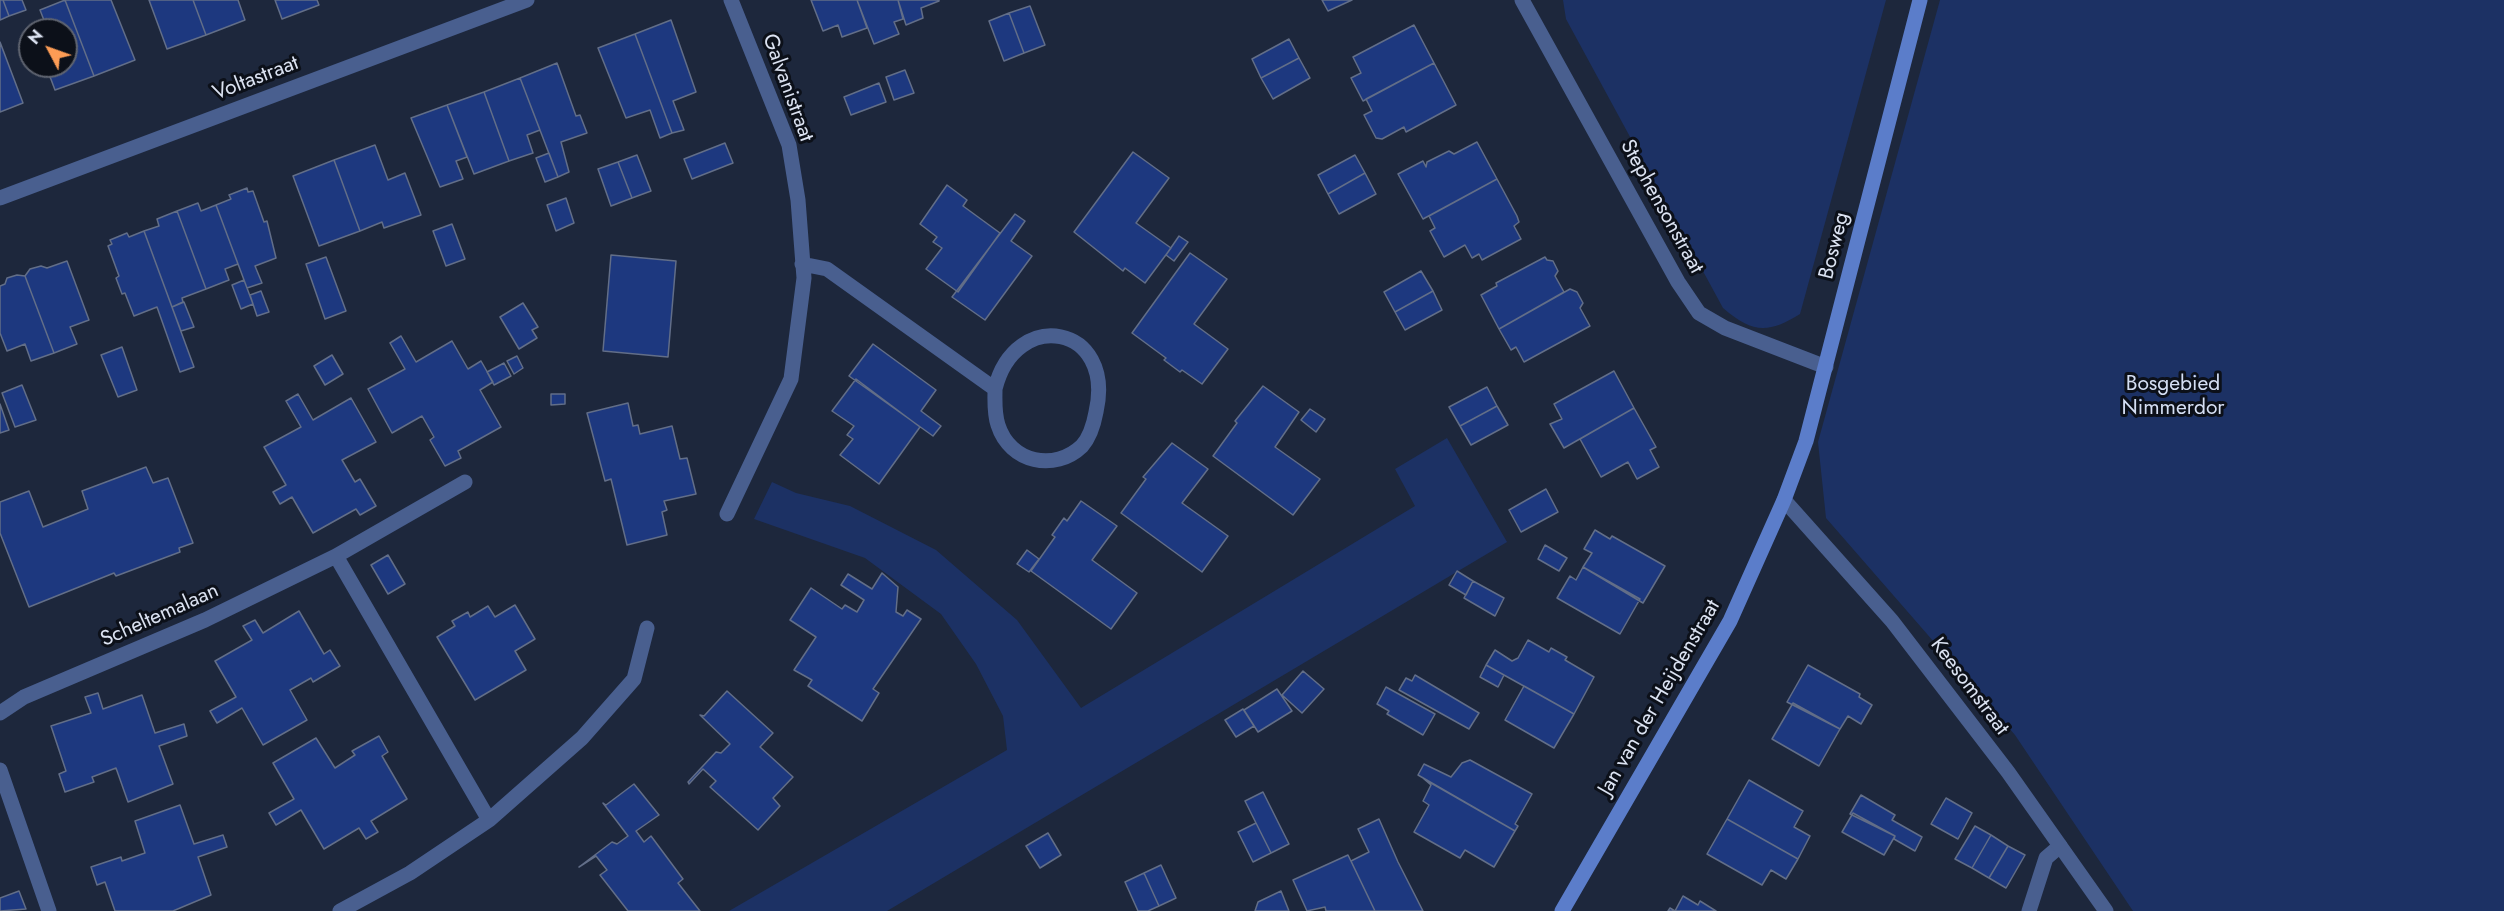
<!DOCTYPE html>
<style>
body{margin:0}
#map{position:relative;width:2504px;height:911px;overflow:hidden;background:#1d273c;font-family:Jost,sans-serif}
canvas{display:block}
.north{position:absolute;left:18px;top:18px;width:60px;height:60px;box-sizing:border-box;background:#0c1019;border:2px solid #5f6470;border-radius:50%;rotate:311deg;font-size:16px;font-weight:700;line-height:24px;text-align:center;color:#dce3f2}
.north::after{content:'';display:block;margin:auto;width:21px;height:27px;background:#fd9c55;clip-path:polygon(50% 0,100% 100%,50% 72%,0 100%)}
</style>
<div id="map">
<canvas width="2504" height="911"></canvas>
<div class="north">N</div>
</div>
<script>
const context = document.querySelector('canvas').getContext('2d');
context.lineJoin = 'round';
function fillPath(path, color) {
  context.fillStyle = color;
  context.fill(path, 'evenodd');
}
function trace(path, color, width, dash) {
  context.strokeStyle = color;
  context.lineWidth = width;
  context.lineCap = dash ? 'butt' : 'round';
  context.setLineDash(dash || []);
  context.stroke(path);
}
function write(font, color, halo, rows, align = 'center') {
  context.font = font + ' Jost,sans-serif';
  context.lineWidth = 6;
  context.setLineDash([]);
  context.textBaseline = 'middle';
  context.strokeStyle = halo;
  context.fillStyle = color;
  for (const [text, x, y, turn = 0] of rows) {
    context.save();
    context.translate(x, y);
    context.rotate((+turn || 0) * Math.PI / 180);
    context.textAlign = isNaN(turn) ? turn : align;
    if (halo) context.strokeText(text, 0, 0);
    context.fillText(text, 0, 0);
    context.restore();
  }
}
const green = new Path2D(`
 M1563,0h323l-86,314c-32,20 -48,19 -77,-6l-157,-289z
 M1940,0h564v911h-371l-118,-176 -189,-217 -8,-76z
 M1447,438l60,104 -620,369h-158l278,-161 -4,-34 -27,-52 -35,-50 -76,-56 -111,-39 18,-37 24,11 54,13 86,44 81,70 64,88 334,-202 -20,-37z`);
const building = new Path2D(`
 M0,0h3l6,16 -9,4z
 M3,0h19l4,10 -17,6z
 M65,0l29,76 -39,14 -9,-24h20v-36h-25l6,-2 -7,-18z
 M65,0h46l24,60 -41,16z
 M149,0h44l13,35 -39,14z
 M193,0h45l7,20 -39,15z
 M275,0h42l2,5 -37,14z
 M811,0h46l10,28 -25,9 -4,-12 -15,6z
 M857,0h41l5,19 -9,3 5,12 -25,10z
 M898,0h41v1l-18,7 2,10 -17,7z
 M1322,0h30l-24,11z
 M1030,6l15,39 -21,8 -15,-40z
 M1009,13l15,40 -20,8 -15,-40z
 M671,20l25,72 -23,9 11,29 -12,3 -37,-99z
 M1414,25l20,38 -71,38 -12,-23 10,-5 -8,-16z
 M635,34l37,99 -12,5 -10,-28 -24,8 -28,-70z
 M1289,39l10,19 -38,20 -9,-19z
 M0,42l23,61 -23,9z
 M1299,58l11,20 -37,21 -12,-21z
 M557,63l19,53 4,-1 7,18 -26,9 8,30 -11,5 -38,-99z
 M1434,63l22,42 -50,27 -2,-5 -22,12 -6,-1 -12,-23 8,-4 -6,-12z
 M905,70l9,23 -20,7 -8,-23z
 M520,78l20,52 -13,5 6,18 -24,8 -25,-69z
 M879,83l7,19 -35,13 -7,-18z
 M484,92l25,69 -35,13 -27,-69z
 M447,105l20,52 -11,4 7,18 -23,8 -29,-69z
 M1477,142l20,37 -74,40 -25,-45 25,-13 3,6 1,-5 22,-11 5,3z
 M725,143l8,20 -41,16 -8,-20z
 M375,145l13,35 17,-7 16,42 -37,13 -2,-6 -22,9 -26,-71z
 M1133,152l36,26 -33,45 35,25 -26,35 -20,-15 -2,3 -49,-39z
 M549,153l9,24 -13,5 -9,-24z
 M637,155l14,36 -19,7 -14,-36z
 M1355,155l10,18 -37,21 -10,-19z
 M334,160l26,71 -41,15 -26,-70z
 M618,162l14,36 -21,8 -13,-37z
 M1365,173l11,21 -37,20 -11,-20z
 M1497,179l20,37 2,6 -5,4 7,13 -39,21 -3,-6 -7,4 -7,-13 -21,12 -14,-26 5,-3 -6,-12z
 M947,185l20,15 -4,6 37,27 -42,59 -32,-23 16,-21 -9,-6 4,-5 -17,-13z
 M247,188l1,4 5,-1 11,31 3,-1 9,37 -21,8 7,17 -15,5 -31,-83 15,-6 -2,-4z
 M566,198l8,25 -18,8 -9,-26z
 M198,203l3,8 15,-6 22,59 -13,5 4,11 -23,9 -29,-78z
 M177,211l29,78 -24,9 1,4 -11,5 -28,-76 15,-5 -2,-7z
 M1015,214l10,7 -14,20 21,15 -47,64 -33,-23z
 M452,224l13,35 -19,7 -13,-35z
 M144,231l50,136 -14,5 -23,-65 -23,9 -9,-23 -3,1 -6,-16 3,-2 -11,-30 4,-2 -2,-4 17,-7 2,4z
 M1179,236l9,6 -14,19 -8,-6z
 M1190,253l37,26 -33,45 34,25 -26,35 -20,-14 -2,2 -16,-12 2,-2 -34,-25z
 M611,255l65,6 -8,96 -65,-6z
 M326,257l20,54 -21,8 -19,-55z
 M1545,257l2,3 6,1 5,10 -3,5 9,16 -65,37 -18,-34 16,-9 -1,-3z
 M67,261l22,59 -19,7 7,17 -23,9 -29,-77 5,-7 11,-3 6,2z
 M1421,271l12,20 -38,21 -11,-20z
 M17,275l8,1 29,77 -23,8 -6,-17 -18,7 -7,-18v-47l5,-2 2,-6z
 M244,280l9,24 -12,5 -9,-24z
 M1570,289l7,3 6,11 -3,5 10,18 -66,36 -8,-15 -5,3 -12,-21z
 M261,291l8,21 -12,4 -7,-21z
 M1433,291l9,19 -37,20 -10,-18z
 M184,302l10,25 -13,4 -9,-24z
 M523,303l15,24 -6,3 5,8 -18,11 -19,-32z
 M401,336l15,26 36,-21 16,28 13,-8 12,21 -13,8 21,37 -43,24 3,7 -16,8 -15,-26 4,-3 -12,-21 -30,17 -24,-44 37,-20 -15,-26z
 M873,344l63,46 -15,21 20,15 -8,10 -84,-60z
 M122,347l15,43 -19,7 -17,-42z
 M332,355l11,19 -18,11 -11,-19z
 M517,356l6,12 -9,6 -7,-13z
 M504,363l7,13 -17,9 -7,-13z
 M1614,371l20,37 -70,40 -14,-24 12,-5 -8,-15z
 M856,379l64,48 -41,57 -39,-29 13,-16 -6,-4 7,-9 -22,-15z
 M22,385l14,35 -21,7 -13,-34z
 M1263,386l36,26 -24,35 45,32 -27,36 -80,-59 24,-33 -2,-2z
 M1487,387l10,19 -37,20 -11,-19z
 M298,394l15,26 38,-22 25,44 -34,18 13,22 5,-3 16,27 -16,9 -4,-6 -43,24 -21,-36 -12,7 -7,-12 13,-7 -22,-38 37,-20 -15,-26z
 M551,394h14v10l-14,1z
 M628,403l5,23 5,-1 2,9 32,-8 8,33 7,-1 9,36 -32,7 3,9 -5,2 5,23 -40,10 -16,-66 -6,2 -18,-68z
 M0,404l9,26 -9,3z
 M1497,406l11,19 -37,20 -11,-19z
 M1634,408l22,39 -6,3 9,17 -22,12 -9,-17 -27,15 -21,-38z
 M1310,409l15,10 -9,13 -15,-12z
 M1172,443l36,26 -26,34 46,33 -26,36 -81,-59 25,-34 -3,-2z
 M146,467l7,16 15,-5 25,65 -14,5 1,4 -64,24 -2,-3 -85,34 -29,-74v-31l29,-11 14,36 45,-18 -6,-18z
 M1546,489l12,23 -37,20 -12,-22z
 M1081,501l36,25 -25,34 45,33 -26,36 -80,-58 24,-34 -3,-2 12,-17 3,3z
 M1595,530l15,9 2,-3 53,30 -22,37 -60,-36 9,-14 -8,-4z
 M1545,545l22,13 -8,13 -21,-12z
 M1027,550l12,9 -10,13 -12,-8z
 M388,555l17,29 -17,10 -17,-29z
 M1583,567l57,32 -20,35 -63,-36 13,-22 6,4z
 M1457,571l16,10 -7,14 -17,-10z
 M882,573l16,14 -2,25 7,4 4,-6 14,9 -48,70 6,4 -17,28 -54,-35 4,-6 -18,-10 22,-33 -26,-17 21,-32 31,21 3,-4 12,7 7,-12 -23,-15 7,-11 24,15z
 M1473,581l31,17 -9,18 -31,-18z
 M515,605l20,34 -20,12 11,19 -51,30 -38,-63 18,-11 -3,-5 16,-9 2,5 18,-11 7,11z
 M299,611l25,43 6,-4 10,16 -27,16 -2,-4 -21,12 17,30 -44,25 -21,-37 -25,15 -7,-12 26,-14 -21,-36 37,-21 -9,-14 12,-6 8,13z
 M1528,640l21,12 2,-4 16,9 -2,3 29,17 -20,37 -88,-49 9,-15 17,11 6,-3z
 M1486,665l18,10 -6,12 -18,-10z
 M1808,665l52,29 -1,3 13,8 -11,19 -13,-8 -8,13 -53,-27z
 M1303,671l21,18 -22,24 -20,-18z
 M1415,675l64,38 -10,16 -70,-39 7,-12 6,3z
 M1524,686l50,28 -20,34 -49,-28z
 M1386,687l49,27 -12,21 -36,-21 2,-3 -12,-7z
 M1277,689l15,22 -34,21 -14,-22z
 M727,691l46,42 -13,14 33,30 -20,21 7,8 -22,24 -48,-43 6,-6 -13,-12 -14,15 -1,-2 28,-30 5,1 9,-9 -30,-29 4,1z
 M98,693l5,16 39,-14 13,38 29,-9 3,12 -28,10 14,38 -45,18 -12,-34 -24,9 2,5 -29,10 -6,-18 7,-3 -15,-45 40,-13 -6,-16z
 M1793,703l47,26 -21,37 -47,-27z
 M1243,709l11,17 -18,11 -11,-17z
 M379,736l9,16 -6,4 25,43 -36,22 7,11 -12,7 -7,-11 -35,21 -23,-39 -25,15 -7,-12 25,-14 -21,-36 43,-25 19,30 20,-13 -3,-4z
 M1470,760l62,34 -17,30 3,2 -3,5 -97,-56 6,-11 27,13 11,-14z
 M1424,779l91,52 -21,36 -29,-17 -5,8 -46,-26 15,-27 -6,-4 8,-16z
 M1749,780l54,31 -9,16 16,9 -12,23 -71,-40z
 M634,784l25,31 -23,16 8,11 7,-6 32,43 -5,4 22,28h-72l-28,-36 7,-5 -11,-14 -17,11 33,-25 5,2 11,-8 -25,-33 3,2z
 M1263,792l26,52 -18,9 -26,-52z
 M1861,795l34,20 -3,5 30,17 -7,14 -21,-12 1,-3 -45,-22z
 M1946,798l26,15 -14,26 -27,-15z
 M180,805l14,39 29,-9 4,12 -29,10 13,38 -38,16h-58l-10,-29 -8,3 -6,-18 30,-10 1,4 23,-8 -10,-32z
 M1853,813l42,23 -11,19 -42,-23z
 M1379,819l19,43 25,49h-48l-24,-50 18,-9 -11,-23z
 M1727,819l71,40 -12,20 -15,-9 -9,15 -55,-31z
 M1256,823l15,30 -18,9 -15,-30z
 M1975,826l16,9 -19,33 -17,-9z
 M1048,833l13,22 -21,13 -14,-22z
 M1991,835l17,11 -19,32 -17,-10z
 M2008,846l17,9 -19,33 -17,-10z
 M1348,855l27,56h-49l-1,-4 -18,4 -14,-31z
 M1161,865l15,33 -17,8 -15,-33z
 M1144,873l15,33 -11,5h-10l-13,-29z
 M19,891l7,18 -26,2v-13z
 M1281,891l8,20h-34l3,-9z
 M1683,896l15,9 2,-4 16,10h-48l2,-3 5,3z`);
const lane = new Path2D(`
 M2029,911l17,-53 14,-12`);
const street = new Path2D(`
 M1522,0l156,282 21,31 26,15 101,39
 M0,198l527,-198
 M802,264l25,5 168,120c0,12 -1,24 3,36 12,38 57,47 84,21 8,-9 12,-23 14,-34 20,-88 -81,-105 -101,-23
 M1784,500l108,121 116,151 98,139
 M727,514l64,-135 13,-101 -6,-78 -9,-55 -58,-145
 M336,556l153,264
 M0,713l24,-16 181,-77 131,-64 129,-74
 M0,770l49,141
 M340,911l70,-38 79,-53 93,-82 52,-59 13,-51`);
const secondary = new Path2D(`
 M1562,911l168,-290 54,-121 22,-59 114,-441`);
const streetNames = [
 ["Voltastraat",256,79,-21],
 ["Galvanistraat",787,88,70],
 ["Stephensonstraat",1661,207,61],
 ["Bosweg",1835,246,-76],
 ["Scheltemalaan",160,616,-24],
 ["Keesomstraat",1969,687,53],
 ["Jan van der Heijdenstraat",1660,698,-60]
];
const parkNames = [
 ["Bosgebied",2173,385],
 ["Nimmerdor",2173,409]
];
fillPath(green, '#1c3164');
fillPath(building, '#1d387f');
trace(building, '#626e88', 1.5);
trace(lane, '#495f8f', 15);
trace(street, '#495f8f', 15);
trace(secondary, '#5b7dca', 15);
write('21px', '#dce3f2', '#0c1019', streetNames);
write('21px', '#d5dff4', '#0c1019', parkNames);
</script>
